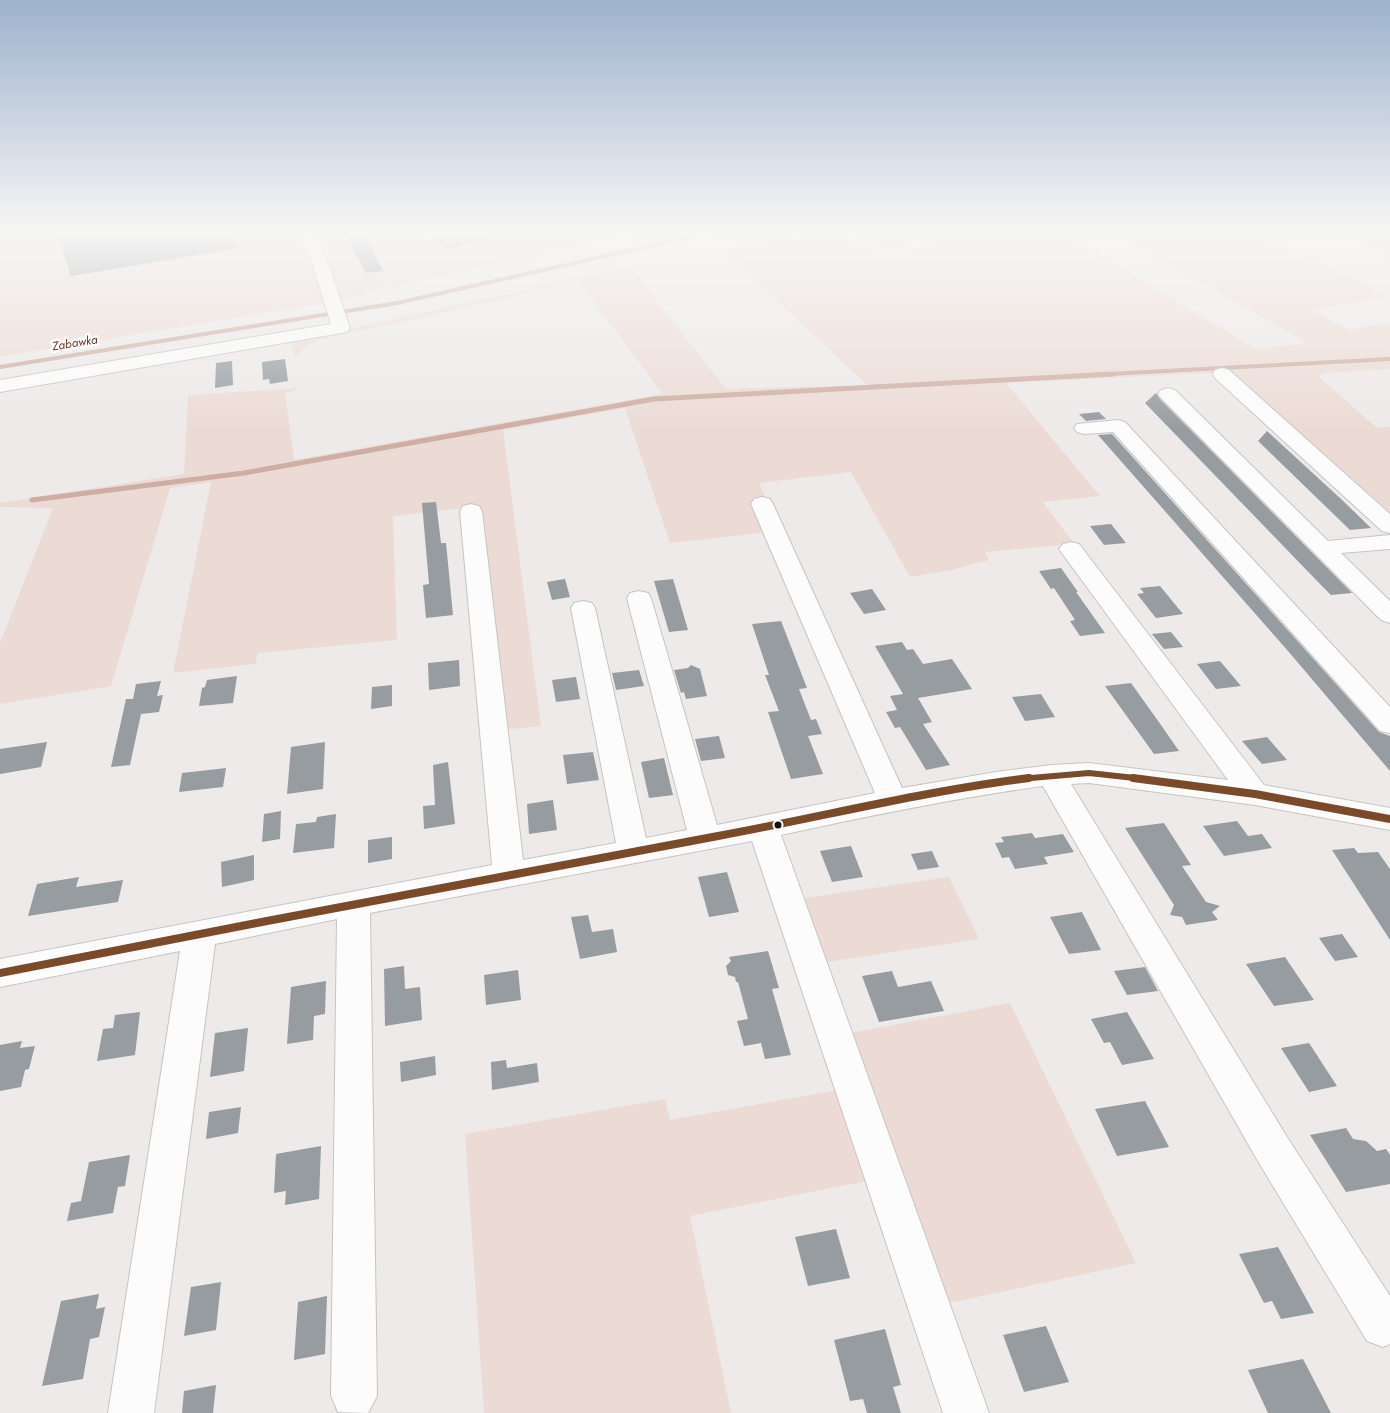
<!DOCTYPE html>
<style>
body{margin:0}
canvas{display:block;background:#edeae9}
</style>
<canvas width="1390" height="1413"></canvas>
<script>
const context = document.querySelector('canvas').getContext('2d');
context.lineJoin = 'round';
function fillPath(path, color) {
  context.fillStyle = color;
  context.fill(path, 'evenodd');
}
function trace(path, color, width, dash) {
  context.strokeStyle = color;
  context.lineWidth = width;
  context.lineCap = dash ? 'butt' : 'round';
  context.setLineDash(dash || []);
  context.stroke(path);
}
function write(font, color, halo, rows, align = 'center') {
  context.font = font + ' Jost,sans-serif';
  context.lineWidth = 5;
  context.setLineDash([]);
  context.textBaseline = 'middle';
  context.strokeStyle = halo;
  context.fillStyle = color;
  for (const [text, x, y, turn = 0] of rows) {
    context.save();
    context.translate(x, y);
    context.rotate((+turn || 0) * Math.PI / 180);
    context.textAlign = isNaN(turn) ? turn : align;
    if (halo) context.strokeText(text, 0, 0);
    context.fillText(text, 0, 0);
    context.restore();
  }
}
const green = new Path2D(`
 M0,232h644l-227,49 -81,20 -336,56z
 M803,232c10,0 22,-2 31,1 11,3 21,10 32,15 18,8 45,7 63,-5v-4l-7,-7h139l195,117 52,-6 -197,-111h144l132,64 -76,14 37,20 42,-7v46l-65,4 -7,3 59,52 13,-1v90l-176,-144 -208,10 94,113 -57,6 31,42 -89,8 4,8 -38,10 -41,7 -59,-105 -92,11 7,16 3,33 -99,11 -45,-135 -122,22 38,296 -40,4 -28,-223 -80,9 4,124 -139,13 -3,11 -82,9 38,-191 -41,6 -59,198 -111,18v-61l53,-135 -53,-1v-4l184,-29 4,-79 115,-7 -18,5 9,67 369,-66 -85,-113 -145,34 -107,23 -20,8 -11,12 -4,-16 329,-73h12l94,120 141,-4 -144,-135z
 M843,232h67l6,4 2,5c-25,17 -51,3 -75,-9z
 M1335,232h55v24z
 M949,877l30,62 -159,24 -22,-64z
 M1010,1003l126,260 -196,42 -95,-271z
 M838,1090l29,91 -177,35 41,197h-247l-19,-279 200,-35 5,21z`);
const streamFar1 = new Path2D(`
 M0,367l397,-64 315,-71
 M1090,375l300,-16`);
const stream = new Path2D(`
 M32,500l212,-27 410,-74 459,-25`);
const building = new Path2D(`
 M92,232h138l10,16 -169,28 -13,-39z
 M344,232h19l20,39 -17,2z
 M424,232h67l1,7 -46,10z
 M285,359l3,22 -18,3 -1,-5 -6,1 -1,-18z
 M232,361l1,24 -18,3 1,-25z
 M1156,393l4,6 192,194 -21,2 -10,-10 -176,-182z
 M1099,412l7,7 -20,2 -7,-7z
 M1267,431l74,68 30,29 -21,2 -92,-89z
 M1112,434l267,298 11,4v35l-102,-120 -190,-216z
 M436,502l5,41h5l7,72 -27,3 -3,-33 6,-1 -7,-81z
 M1111,524l15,19 -22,2 -14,-19z
 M1061,568l17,24h-2l29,41 -25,3 -10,-15 5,-1 -21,-32 -3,1 -12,-18z
 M565,579l5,18 -18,3 -5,-18z
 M673,579l15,51 -19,2 -15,-51z
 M1160,586l23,28 -27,4 -19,-24 7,-1 -4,-5z
 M872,589l14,21 -22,4 -14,-21z
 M781,621l26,67 -8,1 12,31 5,-1 6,15 -14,2 15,38 -32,5 -23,-67 11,-1 -14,-36h4l-17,-51z
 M1171,632l12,15 -19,2 -12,-15z
 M902,642l5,8 6,-1 10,15 29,-5 20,30 -54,9 14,24 -9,2 27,41 -24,5 -26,-43 -5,1 -9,-16 11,-2 -7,-14 13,-2 -28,-48z
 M459,660l1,26 -31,4 -1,-27z
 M1220,661l21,25 -25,3 -19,-25z
 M691,665l9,4 7,27 -21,3 -2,-7 -3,1 -7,-23 14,-2z
 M639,670l5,16 -28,4 -4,-17z
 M237,676l-4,27 -34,3 3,-18 3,-1 2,-7z
 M576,677l4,22 -24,3 -4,-22z
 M161,681l-4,15 6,-1 -4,17 -18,2 -11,51 -19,2 15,-68h7l3,-15z
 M1131,683l30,42 18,26 -25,3 -49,-68z
 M392,685v21l-21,3 1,-22z
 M1041,694l14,23 -30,4 -13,-24z
 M719,736l6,22 -24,3 -6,-22z
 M1267,737l20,23 -25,4 -20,-23z
 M47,742l-6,25 -41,7v-25z
 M325,742l-2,47 -36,5 4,-47z
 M593,752l6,28 -32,4 -4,-29z
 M664,758l9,37 -24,3 -8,-36z
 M448,762l7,62 -31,5 -1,-23 12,-1 -2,-40z
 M226,768l-3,19 -44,5 3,-19z
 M553,800l4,30 -28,4 -2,-30z
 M281,811l-1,28 -18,3 2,-28z
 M336,814l-2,34 -41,5 3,-29 20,-2 1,-5z
 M1237,821l11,15 14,-2 10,14 -48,8 -21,-30z
 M1164,823l27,42 -9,1 24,36 14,4 -8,6 6,8 -32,5 -4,-8 -12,-2 4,-10 -49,-77z
 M1032,833l3,5 28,-4 11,18 -30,5 4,7 -33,5 -6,-12 -7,1 -7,-15 9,-1 -3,-5z
 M392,837v22l-24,4v-23z
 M851,846l12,31 -31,5 -12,-31z
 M1354,848l4,5 20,-1 12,17v71l-58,-90z
 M932,851l7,16 -21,3 -7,-16z
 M254,855v25l-32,7 -1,-25z
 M727,872l12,40 -30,5 -11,-40z
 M79,877l-3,10 47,-7 -5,22 -90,14 9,-32z
 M1082,912l19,38 -32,4 -19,-37z
 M588,915l4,17 21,-3 4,23 -37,7 -9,-42z
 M1342,934l16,23 -23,4 -16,-23z
 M768,951l11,37 -7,1 19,66 -26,4 -4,-16 -17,3 -7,-25 11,-2 -10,-37h-2l-1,-5 -7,-2 -2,-9 5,-5 -2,-4z
 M1285,957l29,43 -40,6 -28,-42z
 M404,966l1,23 15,-2 2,33 -37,6 -1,-57z
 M1145,967l13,24 -31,4 -13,-24z
 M518,970l3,30 -35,5 -2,-30z
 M892,971l6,16 33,-6 13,30 -65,11 -17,-46z
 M326,981l-1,33 -11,2 -1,24 -26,4 4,-57z
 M140,1012l-5,43 -38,6 6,-32 10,-1 2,-13z
 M1127,1012l27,47 -32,6 -12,-23 -6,1 -13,-24z
 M248,1028l-4,43 -34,6 5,-44z
 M22,1041l-2,7 15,-2 -6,23 -4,1 -4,17 -21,4v-46z
 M1309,1043l28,43 -28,6 -28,-44z
 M435,1056l1,19 -35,7 -1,-20z
 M506,1060l1,8 30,-5 2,19 -47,8 -1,-28z
 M1145,1101l24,46 -52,9 -22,-47z
 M241,1107l-3,26 -32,6 3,-27z
 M1346,1128l7,11 13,2 11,10 9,-2 4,6v29l-44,8 -36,-57z
 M321,1146l-2,53 -34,6 1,-14 -12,2 2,-39z
 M130,1155l-5,31 -7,1 -5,26 -46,8 4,-18 10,-2 8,-39z
 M836,1229l14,49 -42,8 -13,-49z
 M1278,1247l36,66 -33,6 -9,-18 -8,2 -25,-49z
 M221,1282l-5,48 -32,6 7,-49z
 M99,1294l-3,15 9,-2 -6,30 -9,2 -7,40 -41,7 19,-85z
 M327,1296l-2,58 -31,6 4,-58z
 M1046,1326l23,56 -45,10 -21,-57z
 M885,1329l16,56 -8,2 8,26h-34l-4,-14 -13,2 -16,-61z
 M1303,1359l28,54h-63l-20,-43z
 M216,1385l-3,28h-31l2,-22z`);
const minor = new Path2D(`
 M299,232h14l16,34 21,62 -3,4 -347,60v-12l331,-56 -18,-58z
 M1222,368l7,2 161,144v19l-8,-2 -167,-153 -2,-4 2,-4z
 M1168,388l7,2 153,151 62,-6v14l-49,4 49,48v22l-9,-3 -220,-222 -3,-4 3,-4z
 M1118,420l7,2 265,285v26l-10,-2 -267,-299 -29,2 -7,-2 -3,-4 3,-4z
 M762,497l8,2 3,5 129,284 94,-16 55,-7 38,-2 139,17 -169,-231 4,-5 8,-2 8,2 185,241 126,23v22l-135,-25 -166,-22 -18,1 216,353 103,159v48l-7,3 -16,-6 -108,-178 -216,-377c-88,12 -175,30 -262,49l208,578h-46l-191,-572 -382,72 7,483 -9,17 -30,-1 -7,-16 6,-477 -122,25 -61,469h-46l72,-462 -180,36v-28l492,-94 -32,-354 3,-5 8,-2 8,2 3,5 41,349 93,-17 -45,-235 3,-5 9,-2 9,2 3,5 51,230 41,-8 -60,-232 3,-5 9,-2 9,2 3,5 66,227 158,-32 -124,-289 3,-5z`);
const bus1Far1 = new Path2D(`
 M1019,779l70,-6 55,6`);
const bus1 = new Path2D(`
 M1133,778l122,16 135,25
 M0,973c239,-47 479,-93 718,-137 104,-19 206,-45 311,-58`);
const markers = [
 [778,825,4.5,"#141212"]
];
const farWaternames = [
 ["Zabawka",75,344,-9]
];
fillPath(green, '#ecdbd5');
trace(streamFar1, '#ceaea4', 4);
trace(stream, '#ceaea4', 5);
fillPath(building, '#979ca1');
trace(minor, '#c6c4c3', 2);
fillPath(minor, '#fcfcfc');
trace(bus1Far1, '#7a4b2a', 6);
trace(bus1, '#7a4b2a', 8);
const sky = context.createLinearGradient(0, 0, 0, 430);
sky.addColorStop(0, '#9db2cd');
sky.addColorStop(0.54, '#f7f6f5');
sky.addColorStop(1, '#f7f6f500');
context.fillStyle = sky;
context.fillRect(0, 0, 1390, 430);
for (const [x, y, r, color] of markers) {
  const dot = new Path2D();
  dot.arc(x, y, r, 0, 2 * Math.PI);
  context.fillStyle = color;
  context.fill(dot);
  trace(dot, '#fff', 2);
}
write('italic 12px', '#6e3421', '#fff', farWaternames);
</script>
